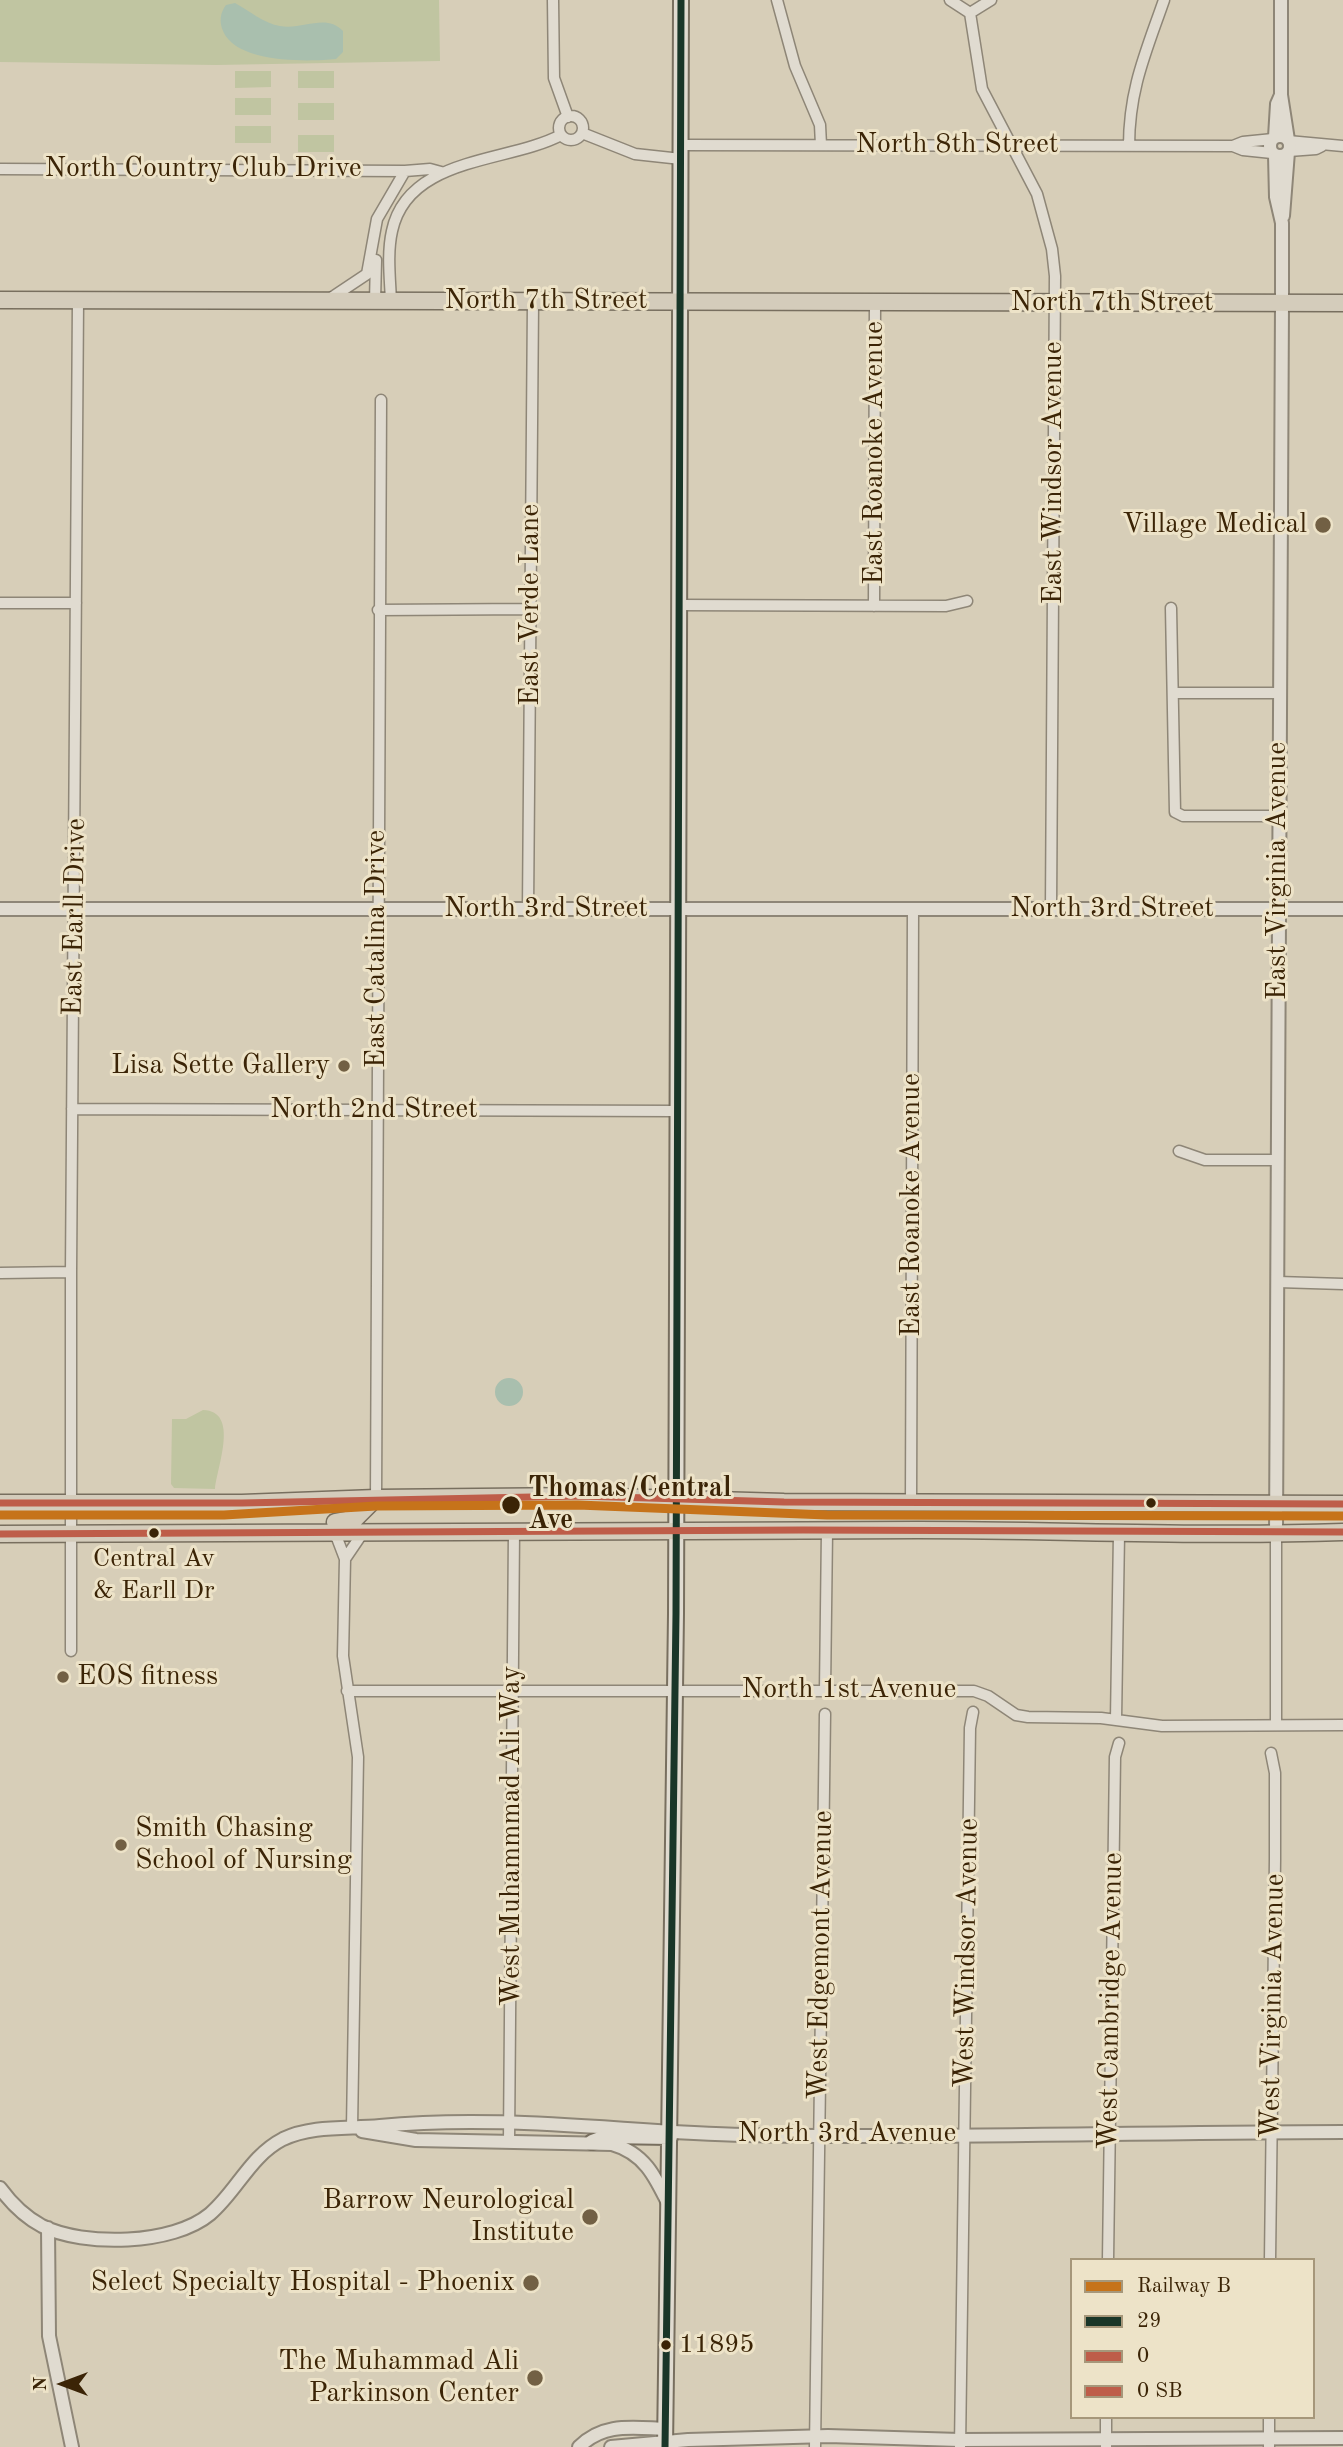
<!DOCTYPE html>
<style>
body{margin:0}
#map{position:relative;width:1343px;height:2447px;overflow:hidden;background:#d7ceb8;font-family:"Old Standard TT",serif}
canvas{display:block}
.legend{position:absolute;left:1070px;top:2258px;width:245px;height:161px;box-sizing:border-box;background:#ede3c8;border:2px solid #a6977a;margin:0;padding:9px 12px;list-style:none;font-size:21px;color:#3b2406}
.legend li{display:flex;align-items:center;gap:14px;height:35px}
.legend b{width:35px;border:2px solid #a6977a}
.north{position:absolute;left:28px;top:2349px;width:70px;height:70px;-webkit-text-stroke:5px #ede3c8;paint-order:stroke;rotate:270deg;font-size:19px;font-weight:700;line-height:28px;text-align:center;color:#3b2406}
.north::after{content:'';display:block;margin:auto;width:24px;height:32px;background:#3b2406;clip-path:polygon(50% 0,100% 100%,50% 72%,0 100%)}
</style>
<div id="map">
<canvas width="1343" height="2447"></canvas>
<ul class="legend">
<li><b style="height:9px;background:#c6731a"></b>Railway B</li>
<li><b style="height:9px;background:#193628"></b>29</li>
<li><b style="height:9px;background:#be5d49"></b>0</li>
<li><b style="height:9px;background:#be5d49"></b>0 SB</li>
</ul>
<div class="north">N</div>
</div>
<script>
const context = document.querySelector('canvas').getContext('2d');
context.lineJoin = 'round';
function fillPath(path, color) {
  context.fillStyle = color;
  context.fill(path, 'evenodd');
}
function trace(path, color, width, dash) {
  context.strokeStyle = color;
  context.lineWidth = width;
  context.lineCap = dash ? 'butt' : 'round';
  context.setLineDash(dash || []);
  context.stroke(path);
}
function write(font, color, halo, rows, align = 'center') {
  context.font = font + ' "Old Standard TT",serif';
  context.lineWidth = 6;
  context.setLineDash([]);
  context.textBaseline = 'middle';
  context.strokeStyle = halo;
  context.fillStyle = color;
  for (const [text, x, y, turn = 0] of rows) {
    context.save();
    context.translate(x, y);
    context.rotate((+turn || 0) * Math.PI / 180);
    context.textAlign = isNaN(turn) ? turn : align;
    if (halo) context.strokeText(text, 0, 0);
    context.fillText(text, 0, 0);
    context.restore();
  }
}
const green = new Path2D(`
 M0,0h439l1,61 -224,4 -216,-3z
 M235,71h36v16l-36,1z
 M298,71h36v17h-36z
 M235,98h36v17h-36z
 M298,103h36v17h-36z
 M235,126h36v17h-36z
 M298,135h36v17h-36z
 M203,1410c37,1 14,57 12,79l-41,-1 -3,-4 1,-65h14z`);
const water = new Path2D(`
 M235,3c13,7 30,21 45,23 23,4 46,-13 63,5v21l-7,7c-29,3 -100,4 -113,-28 -4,-9 -3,-18 3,-26z
 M495 1392a14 14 0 1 1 28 0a14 14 0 1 1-28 0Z`);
const minor = new Path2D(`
 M553,0l1,78 14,39
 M777,0l18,66 25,59 1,20
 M950,0l20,13
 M970,13l12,76 55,105 15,55 3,27 -4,632
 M970,13l21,-13
 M559 128a12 12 0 1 1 24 0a12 12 0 1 1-24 0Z
 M582,133l53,21 46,5
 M1288,141l55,5
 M681,145l552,1 10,4 29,3
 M1129,146c0,-57 17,-94 35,-146
 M1233,146l10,-4 30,-3
 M1289,151l27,-2 6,-3
 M0,169l405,2
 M331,298l36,-24 10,-55 28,-48 25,-2 11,3
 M375,301l1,-41
 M391,301c-1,-23 -4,-48 1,-70 16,-75 116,-68 169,-96
 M0,603h76
 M679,605l267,1 21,-5
 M874,606l1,-305
 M1171,608l4,204 8,4h95
 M378,610l154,-1
 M1173,693h106
 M528,909l5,-607
 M72,1109l604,2
 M1179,1151l26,9h73
 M0,1273l71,-1
 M1278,1282l65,2
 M376,1498l5,-1098
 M911,1501l2,-592
 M331,1533l6,5 8,21 -2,97 15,101 -6,371
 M345,1559l19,-28
 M71,1651v-379l7,-971
 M825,1690l2,-159
 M347,1691h627l14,5 28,19 12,2 73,1 61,8 181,-1
 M1116,1719l3,-185
 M1276,1724v-190
 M509,2141l5,-610
 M1108,2260l7,-503 4,-14
 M1270,2260l5,-401v-86l-4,-20
 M815,2447l10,-733
 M960,2447l10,-719 3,-16
 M1106,2447v-30
 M1269,2447v-30`);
const tertiary = new Path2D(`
 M1281,0v95l7,45
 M1270 146a10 10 0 1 1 20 0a10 10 0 1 1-20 0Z
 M1275,137l2,-33 4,-9
 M1275,155l1,42 6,26v80l-6,1231
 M1283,216l5,-64
 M0,909h1343
 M362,2131l54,9 196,4c32,9 43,32 57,61
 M0,2188c11,15 25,29 42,38 42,21 131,19 168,-12 27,-23 40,-58 73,-75 29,-14 65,-10 97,-13 122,-12 243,6 365,9 199,4 399,-3 598,-3
 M48,2228l1,108 23,111
 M579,2447c25,-25 54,-19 87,-18
 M611,2447l77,-7 140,-4 132,4 383,-2`);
const secondary = new Path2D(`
 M592,2142l16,-6 62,1
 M665,2447l11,-833 5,-1614`);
const primary = new Path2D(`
 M0,300l1343,3
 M0,1503h242l134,-5 204,-2 204,6 559,2
 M335,1522l21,-4 20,-20
 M0,1534c306,-2 612,-4 918,-4 142,0 283,7 425,2`);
const bus1 = new Path2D(`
 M665,2447l11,-833 5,-1614`);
const bus2 = new Path2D(`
 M0,1503h242l338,-7 204,6 559,2`);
const bus3 = new Path2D(`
 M0,1534l803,-4 540,2`);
const rail1 = new Path2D(`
 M0,1515h224l152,-9 202,-1 249,10 516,1`);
const markers = [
 [1323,525,9,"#726044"],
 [344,1066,7,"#726044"],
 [1151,1503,6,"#3b2406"],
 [511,1505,10,"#3b2406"],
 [154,1533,6,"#3b2406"],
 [63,1677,7,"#726044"],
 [121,1845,7,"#726044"],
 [590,2217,9,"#726044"],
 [531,2283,9,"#726044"],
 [666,2345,6,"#3b2406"],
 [535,2378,9,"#726044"]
];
const busNames = [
 ["Central Av",154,1559],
 ["& Earll Dr",154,1591],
 ["11895",679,2345,"left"]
];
const streetNames = [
 ["North 8th Street",957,145],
 ["North Country Club Drive",203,169],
 ["North 7th Street",546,301],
 ["North 7th Street",1112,303],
 ["East Roanoke Avenue",875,453,-90],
 ["East Windsor Avenue",1054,473,-90],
 ["East Verde Lane",531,605,-90],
 ["East Virginia Avenue",1278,871,-90],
 ["North 3rd Street",546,909],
 ["North 3rd Street",1112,909],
 ["East Earll Drive",75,917,-89],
 ["East Catalina Drive",377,949,-90],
 ["North 2nd Street",374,1110],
 ["East Roanoke Avenue",912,1205,-90],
 ["North 1st Avenue",849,1690],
 ["West Muhammmad Ali Way",512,1836,-90],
 ["West Windsor Avenue",967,1953,-89],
 ["West Edgemont Avenue",821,1955,-89],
 ["West Cambridge Avenue",1111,2001,-89],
 ["West Virginia Avenue",1273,2006,-89],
 ["North 3rd Avenue",847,2134]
];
const poiNames = [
 ["Village Medical",1307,525],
 ["Lisa Sette Gallery",330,1066],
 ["EOS fitness",77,1677,"left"],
 ["Smith Chasing",135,1829,"left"],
 ["School of Nursing",135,1861,"left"],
 ["Barrow Neurological",574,2201],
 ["Institute",574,2233],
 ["Select Specialty Hospital - Phoenix",515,2283],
 ["The Muhammad Ali",519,2362],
 ["Parkinson Center",519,2394]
];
const stopNames = [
 ["Thomas/Central",528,1489],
 ["Ave",528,1521]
];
fillPath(green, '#c0c5a1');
fillPath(water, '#a9bfae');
trace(minor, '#8e8677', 13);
trace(tertiary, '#8e8677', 16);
trace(secondary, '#786f5f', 18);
trace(primary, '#786f5f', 19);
trace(minor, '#e0dbd0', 10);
trace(tertiary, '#e0dbd0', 12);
trace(secondary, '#e0dbd0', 14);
trace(primary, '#d4ccbb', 16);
trace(bus1, '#193628', 7);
trace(bus2, '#be5d49', 7);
trace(bus3, '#be5d49', 7);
trace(rail1, '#c6731a', 9);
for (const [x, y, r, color] of markers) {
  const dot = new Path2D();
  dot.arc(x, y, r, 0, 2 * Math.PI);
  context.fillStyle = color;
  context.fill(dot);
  trace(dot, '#ede3c8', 2.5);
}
write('26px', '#3b2406', '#ede3c8', busNames);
write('28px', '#3b2406', '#ede3c8', streetNames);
write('28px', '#3b2406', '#ede3c8', poiNames, 'right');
write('bold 28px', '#3b2406', '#ede3c8', stopNames, 'left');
</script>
